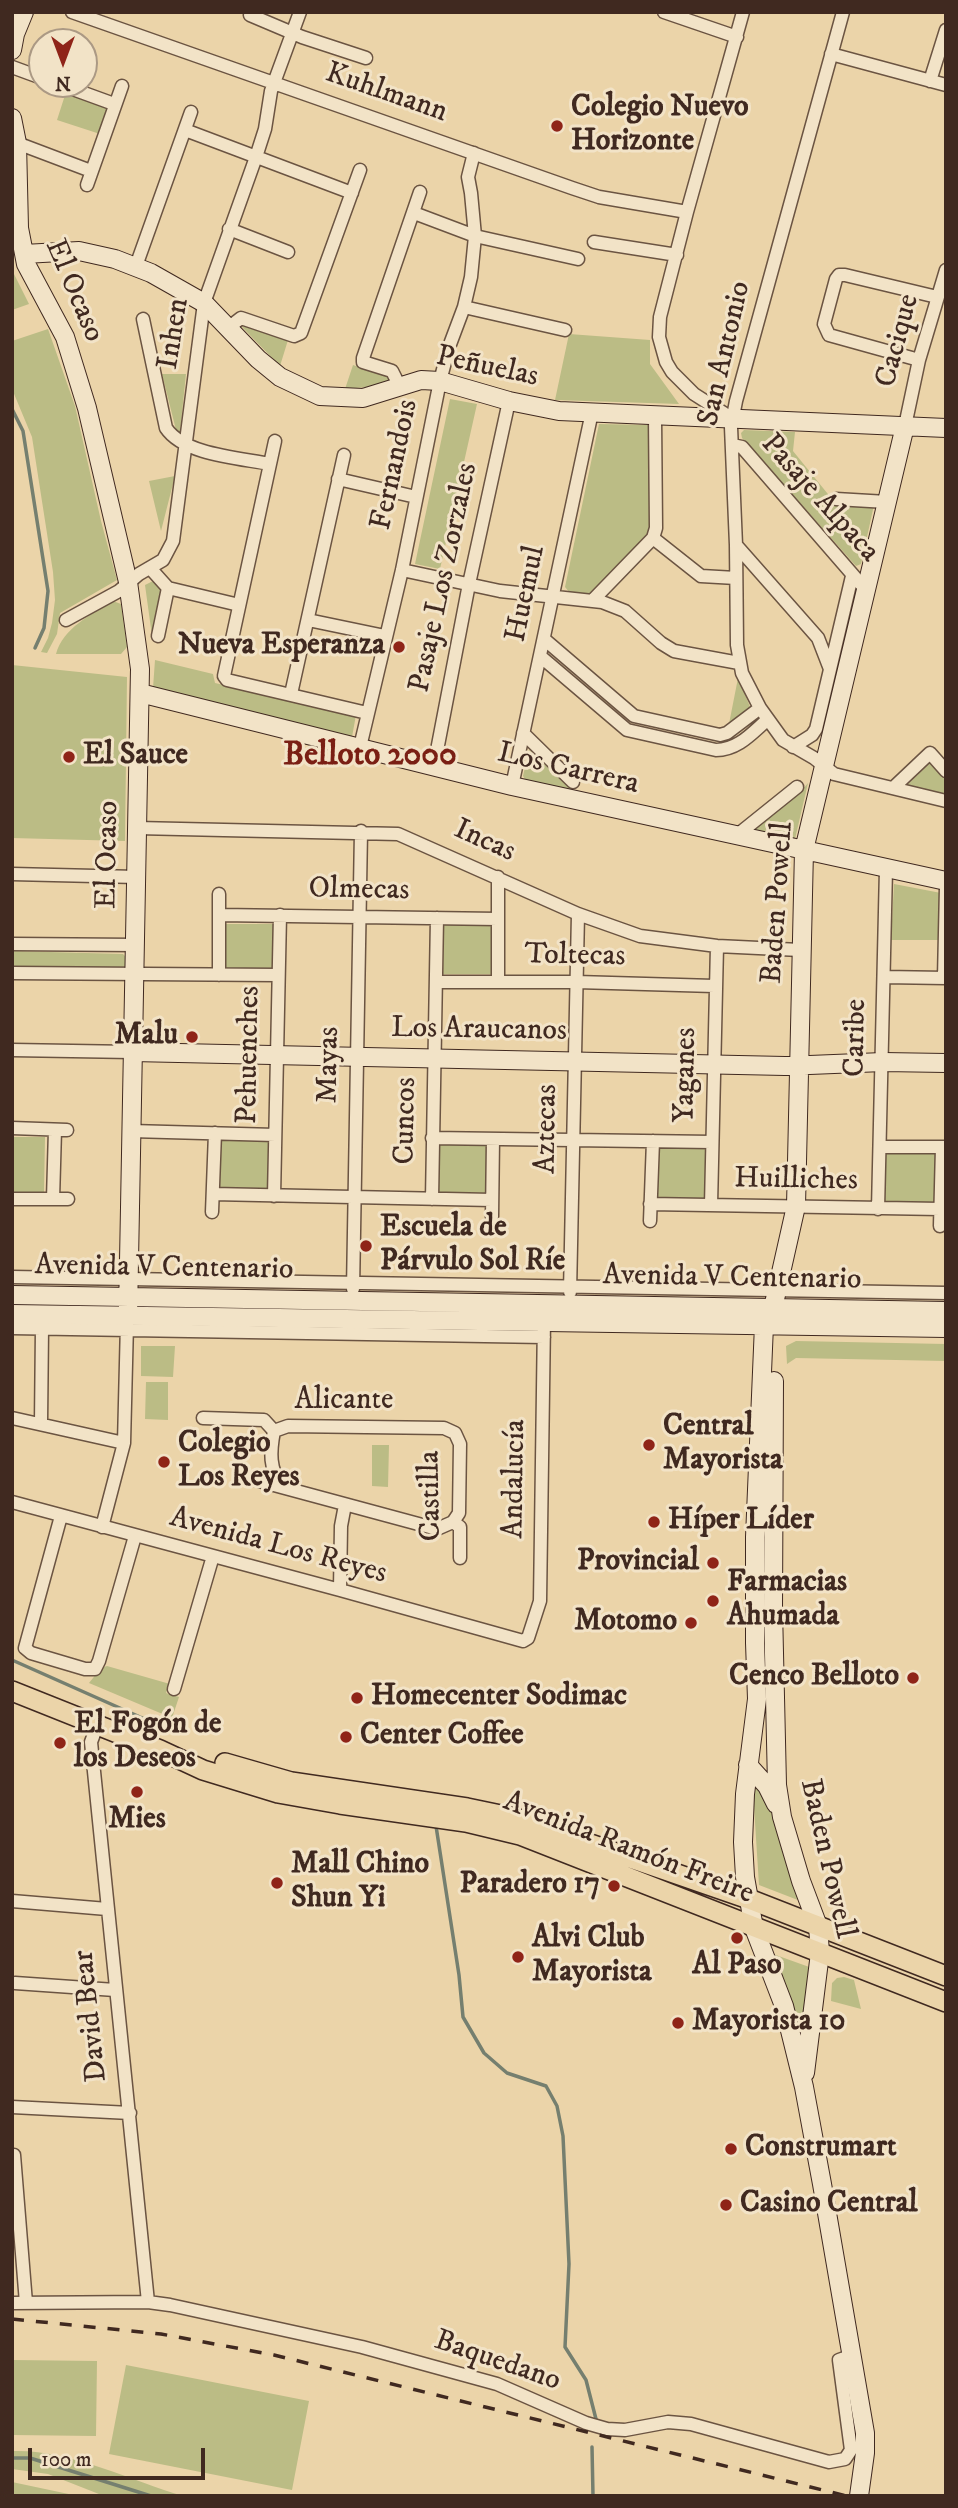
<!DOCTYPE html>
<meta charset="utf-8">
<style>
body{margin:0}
#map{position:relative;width:958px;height:2508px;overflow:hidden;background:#ebd4a9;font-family:"IM FELL DW Pica",serif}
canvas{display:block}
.frame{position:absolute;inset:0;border:14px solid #402920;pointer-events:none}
.north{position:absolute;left:28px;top:28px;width:70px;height:70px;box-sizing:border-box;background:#f2e3c7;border:2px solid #ab9984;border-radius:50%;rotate:180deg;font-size:19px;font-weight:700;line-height:28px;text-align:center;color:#402920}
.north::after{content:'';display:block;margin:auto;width:24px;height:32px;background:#8f2418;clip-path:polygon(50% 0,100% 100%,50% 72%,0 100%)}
.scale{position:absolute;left:28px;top:2448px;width:177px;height:32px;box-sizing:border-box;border:4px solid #402920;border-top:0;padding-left:9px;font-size:21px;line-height:24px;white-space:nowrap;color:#402920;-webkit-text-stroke:5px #f2e3c7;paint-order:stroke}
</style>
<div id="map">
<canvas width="958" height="2508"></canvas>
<div class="frame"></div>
<div class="north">N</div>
<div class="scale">100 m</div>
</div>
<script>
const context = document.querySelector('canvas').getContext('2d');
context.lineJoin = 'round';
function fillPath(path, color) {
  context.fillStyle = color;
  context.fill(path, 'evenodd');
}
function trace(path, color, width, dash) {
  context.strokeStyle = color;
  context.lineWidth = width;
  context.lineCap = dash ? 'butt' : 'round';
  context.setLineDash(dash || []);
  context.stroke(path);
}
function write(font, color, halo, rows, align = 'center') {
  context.font = font + ' "IM FELL DW Pica",serif';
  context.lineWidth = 6;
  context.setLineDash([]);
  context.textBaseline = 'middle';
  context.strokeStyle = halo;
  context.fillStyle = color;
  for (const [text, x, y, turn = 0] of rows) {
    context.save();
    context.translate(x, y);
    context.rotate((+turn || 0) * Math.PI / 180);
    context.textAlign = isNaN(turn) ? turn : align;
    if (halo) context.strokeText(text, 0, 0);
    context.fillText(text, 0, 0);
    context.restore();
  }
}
const green = new Path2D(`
 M66,92l43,14 -9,28 -43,-14z
 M12,270l17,34 -17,6z
 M243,323l45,17 -8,26 -39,-40z
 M48,329l27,77 26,115 16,59 -57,33 -3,21 -10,19 -6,-1 7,-14 4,-15 3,-23 -2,-28 -21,-135 -20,-48v-48z
 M569,334l81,6v24l29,40 -124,-4z
 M353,365l40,14 -26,8 -22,2z
 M162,374h24l-6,58 -4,-2z
 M450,399l27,5 -37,165 -25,-5z
 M599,424l50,1 3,107 -60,63 -22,-2 -5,-6z
 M744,430l51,2 -2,19 43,53 38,1 -13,59 -5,2 -114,-128 -1,-5z
 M175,476l-14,55 -12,-50z
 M157,579l6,8 -11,49 -7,-51z
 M113,601l8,3 6,43 -6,7h-65c7,-26 36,-40 57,-53z
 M155,660l58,14 2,9 141,32 -4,22 -199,-49z
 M12,665l115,12 -2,164 -113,-3z
 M738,678l13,31 -23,20z
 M529,750l43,40 -46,-9 -3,-5z
 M932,761l14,15v22l-43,-9z
 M808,783l-13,56 -45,-10 53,-40z
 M894,884l47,9v47h-50z
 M444,921l48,1 -1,52h-48z
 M223,924h51v46l-52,-1z
 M12,951l111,3 3,3v8l-4,4 -110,-1z
 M12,1137h33l-1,55h-32z
 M219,1138l52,1 -1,51h-51z
 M440,1141l48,1 -1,51 -49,-1z
 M658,1146l51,1 -1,52 -52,-1z
 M886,1149l53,2 -3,52 -51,-1z
 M796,1341l150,3v17l-150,-3 -9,6 -1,-18z
 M141,1346h34l-2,31 -32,-1z
 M146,1382h22v38l-23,-1z
 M372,1445h17l-1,42 -16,-1z
 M107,1666l63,18 -4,9 13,4 -7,21 -83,-35 12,-15z
 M754,1779c25,37 35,80 49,123l-44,-17 -6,-94z
 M773,1954l39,14 -12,65h-5z
 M844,1977l10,3 7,29 -30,-8 1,-18 5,-5z
 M12,2360l85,1 -1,75 -84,-1z
 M126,2365l183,36 -17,89 -183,-36z
 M12,2451c56,-2 118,29 171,45h-79l-56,-22 -36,-5z
 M12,2482l66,14h-66z`);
const stream = new Path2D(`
 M12,409l11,22 25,160 -4,37 -9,20
 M12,1660l146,65
 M436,1826l23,149 4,42 21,36 23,20 39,13 11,20 6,30 6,128 -4,83 21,33 11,43
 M592,2447l1,49
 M12,2458h18l121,38`);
const street = new Path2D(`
 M72,12l500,176 27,9 88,15
 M664,12l73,25
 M843,12l-107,389 -5,26 5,118 1,100 5,28 18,35 23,32 31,18 20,16 112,27
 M250,15l52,22 64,21
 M831,54l115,31
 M12,67l30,11
 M930,81l16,-51
 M59,84l55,20
 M185,130l167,63
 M17,143l74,28
 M87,185l35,-99
 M414,213l61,23 103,23
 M229,229l59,23
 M594,242l83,13
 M136,266l55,-154
 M464,307l101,23
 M143,319l23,109c18,27 74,30 104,36
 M228,328l13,-10 53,18 7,-3 59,-163
 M919,360l-90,-25 -5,-11 12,-45 3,-4h6l92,22
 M400,387l-8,-16 -29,-9v-4l57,-166
 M730,417l-36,-23 -22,-22 -6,-10 -7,-25 1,-20 27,-105 56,-200
 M905,426l14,-66 27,-90
 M275,441l-51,235 3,4 140,33
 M732,445l10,2 124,143
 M338,479l78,18
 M836,499l51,3
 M653,538l48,38 35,2
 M736,545l82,93 12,31
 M150,568l18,20 71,17
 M402,570l98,21 102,11 23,9 36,32 13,8 65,12
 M592,601l61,-63 3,-10 -1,-111
 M66,620l53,-29 20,-17 24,-14 10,-19 31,-238 52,-146 9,-28 6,-38 29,-79
 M308,620l77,16
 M158,636l10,-48
 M544,639l90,77 86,19 7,-2 33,-25
 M540,656l87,74 89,20c22,0 36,-17 51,-30
 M291,694l53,-239
 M523,733l50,49
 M360,747l42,-177 38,-189 9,-34 15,-40 7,-30 4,-41 -4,-43 -3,-16 6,-24
 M793,747l19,-12 4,-6 36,-153
 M434,766l35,-182 40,-183
 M512,786l80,-374
 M893,788l37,-35 16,18
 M137,828l261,6 180,80 62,22 77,10 83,4
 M736,836l61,-49
 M12,874l125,3
 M220,915l278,4
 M12,944l123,1
 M12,973l266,2
 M219,975v-81
 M884,977l62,1
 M944,978l2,-91
 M436,982h141l137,4
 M498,982v-105
 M12,1050l120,2
 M12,1128l55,2
 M131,1131l144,4
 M432,1138l280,4
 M880,1147h66
 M213,1194l279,6
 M274,1196l6,-281
 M12,1199h56
 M53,1199l2,-69
 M432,1199l5,-281
 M650,1204l290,5
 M711,1205l6,-259
 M878,1209l8,-340
 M212,1212l3,-79
 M492,1217l1,-78
 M650,1221l3,-80
 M940,1226l2,-79
 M12,1277l934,16
 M353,1289l8,-458
 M570,1292l8,-378
 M12,1328l532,9
 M12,1418l112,25
 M203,1418l61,2 10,11
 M41,1423l1,-95
 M274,1431c-4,21 -5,38 8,55
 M248,1478l189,51 16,-7 6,-9 1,-69 -5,-11 -11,-5 -156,-2 -14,5
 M12,1502l328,88 183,51 5,-3 12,-37 4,-281
 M61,1516l-36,132 6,5 54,16h10l4,-8 36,-125
 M453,1522l7,5v31
 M102,1527l22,-84 3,-120
 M340,1590l1,-64 4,-21
 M174,1689l39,-133
 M97,1726l-6,16 57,560
 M12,1901l95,8
 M15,1983l100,7
 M12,2107l118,6
 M14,2155l12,148
 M12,2303l136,-1 22,3 192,42 135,37 89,39 21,6 18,1 43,-8 23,2 138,38 16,-3 6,-9 -12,-90 14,-5`);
const secondary = new Path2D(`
 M12,50l3,-16 9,-22
 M12,118l5,25 2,85 7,36 39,73 22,71 41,174 12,87 -12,646
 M24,254l55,-3 36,8 36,14 53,30 54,56 22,18 40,19 43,2 58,-18 19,1 69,20 50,10 387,17
 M140,693l372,93 434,95
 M132,1052l653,14 98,-4 63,1
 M12,1295l934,16
 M12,1314l934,14
 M774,1381l-1,228 4,176 5,32 19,64 17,45 2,27 -15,120
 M748,1765l19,21 9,18
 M859,2496l6,-43v-20l-43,-249 -18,-97 -20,-81 -30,-78 -9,-51 -2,-35 2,-48 12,-95 -2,-56v-106l9,-212 9,-17 23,-102 8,-356 101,-424`);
const primary = new Path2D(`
 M12,1691l148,59 43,20 75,23 62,11 126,18 54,13 426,167
 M225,1763l66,19 176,26 48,10 234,81 197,77`);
const rail = new Path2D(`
 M12,2319l149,15 113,21 573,141`);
const markers = [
 [557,126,7,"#8f2418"],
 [399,647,7,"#8f2418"],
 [69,757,7,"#8f2418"],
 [192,1037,7,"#8f2418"],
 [366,1246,7,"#8f2418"],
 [649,1445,7,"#8f2418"],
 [164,1462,7,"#8f2418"],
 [654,1522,7,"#8f2418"],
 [713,1563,7,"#8f2418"],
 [713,1601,7,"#8f2418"],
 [691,1623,7,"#8f2418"],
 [913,1678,7,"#8f2418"],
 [357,1698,7,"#8f2418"],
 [346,1737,7,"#8f2418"],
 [60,1743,7,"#8f2418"],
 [137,1792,7,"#8f2418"],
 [277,1883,7,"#8f2418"],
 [614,1886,7,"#8f2418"],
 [737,1938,7,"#8f2418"],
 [518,1957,7,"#8f2418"],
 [678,2023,7,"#8f2418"],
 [731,2149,7,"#8f2418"],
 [726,2205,7,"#8f2418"]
];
const streetNames = [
 ["Kuhlmann",386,94,19],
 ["El Ocaso",73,291,67],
 ["Inhen",175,334,-81],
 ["Cacique",899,341,-75],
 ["San Antonio",726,354,-77],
 ["Peñuelas",487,368,12],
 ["Fernandois",396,465,-78],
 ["Pasaje Alpaca",819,499,48],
 ["Pasaje Los Zorzales",445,578,-78],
 ["Huemul",527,594,-78],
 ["Los Carrera",568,770,13],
 ["Incas",484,842,24],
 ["El Ocaso",109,855,-89],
 ["Olmecas",359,891,1],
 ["Baden Powell",779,903,-86],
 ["Toltecas",575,957,1],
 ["Los Araucanos",479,1031,1],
 ["Caribe",857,1038,-89],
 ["Pehuenches",250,1055,-89],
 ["Mayas",330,1065,-89],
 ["Yaganes",687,1075,-89],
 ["Cuncos",407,1121,-89],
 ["Aztecas",548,1129,-89],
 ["Huilliches",796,1181,1],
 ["Avenida V Centenario",164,1269,1],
 ["Avenida V Centenario",732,1279,1],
 ["Alicante",344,1402],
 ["Andalucía",516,1479,-89],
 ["Castilla",432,1496,-91],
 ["Avenida Los Reyes",278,1547,15],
 ["Avenida Ramón Freire",628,1849,21],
 ["Baden Powell",826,1859,77],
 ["David Bear",92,2016,-96],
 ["Baquedano",497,2362,19]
];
const poiNames = [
 ["Colegio Nuevo",571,109],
 ["Horizonte",571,143],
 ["Nueva Esperanza",385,647,"right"],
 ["El Sauce",83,757],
 ["Malu",178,1037,"right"],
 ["Escuela de",380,1229],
 ["Párvulo Sol Ríe",380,1263],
 ["Central",663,1428],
 ["Mayorista",663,1462],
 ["Colegio",178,1445],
 ["Los Reyes",178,1479],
 ["Híper Líder",668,1522],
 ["Provincial",699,1563,"right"],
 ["Farmacias",727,1584],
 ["Ahumada",727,1618],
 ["Motomo",677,1623,"right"],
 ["Cenco Belloto",899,1678,"right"],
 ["Homecenter Sodimac",371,1698],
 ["El Fogón de",74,1726],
 ["los Deseos",74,1760],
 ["Center Coffee",360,1737],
 ["Mies",137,1821,"center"],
 ["Mall Chino",291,1866],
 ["Shun Yi",291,1900],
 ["Paradero 17",600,1886,"right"],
 ["Alvi Club",532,1940],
 ["Mayorista",532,1974],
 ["Al Paso",737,1967,"center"],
 ["Mayorista 10",692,2023],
 ["Construmart",745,2149],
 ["Casino Central",740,2205]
];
const quarterNames = [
 ["Belloto 2000",370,757]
];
fillPath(green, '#bbbc85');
trace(stream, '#757f6f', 3.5);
trace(street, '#6b5442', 15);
trace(secondary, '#402920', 20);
trace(primary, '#402920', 22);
trace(street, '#f2e3c7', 12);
trace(secondary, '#f2e3c7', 18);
trace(primary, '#ebd4a9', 19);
trace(rail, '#402920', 3.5, [12, 12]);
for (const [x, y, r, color] of markers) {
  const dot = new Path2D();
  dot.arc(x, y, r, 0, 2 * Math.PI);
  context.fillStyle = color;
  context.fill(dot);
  trace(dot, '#f2e3c7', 2.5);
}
write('30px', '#402920', '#f2e3c7', streetNames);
write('bold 30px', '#402920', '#f2e3c7', poiNames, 'left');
write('bold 33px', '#7a1f14', '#f2e3c7', quarterNames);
</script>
